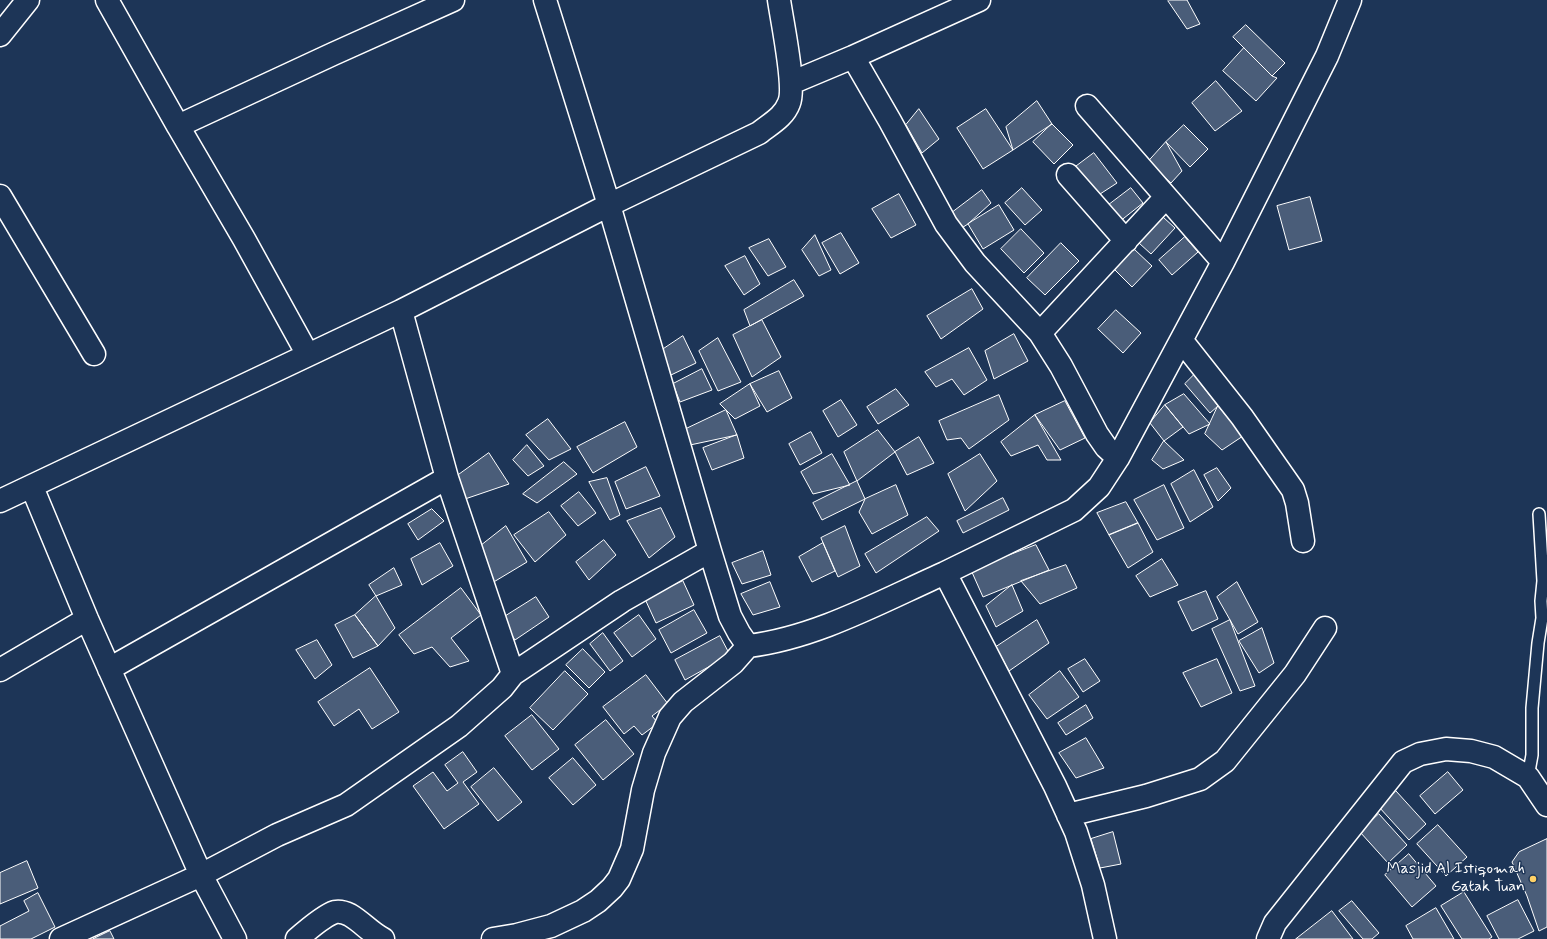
<!DOCTYPE html>
<style>
body{margin:0}
canvas{display:block;background:#1d3557}
</style>
<canvas width="1547" height="939"></canvas>
<script>
const context = document.querySelector('canvas').getContext('2d');
context.lineJoin = 'round';
function fillPath(path, color) {
  context.fillStyle = color;
  context.fill(path, 'evenodd');
}
function trace(path, color, width, dash) {
  context.strokeStyle = color;
  context.lineWidth = width;
  context.lineCap = dash ? 'butt' : 'round';
  context.setLineDash(dash || []);
  context.stroke(path);
}
function write(font, color, halo, rows, align = 'center') {
  context.font = font + ' Mynerve,sans-serif';
  context.lineWidth = 3;
  context.setLineDash([]);
  context.textBaseline = 'middle';
  context.strokeStyle = halo;
  context.fillStyle = color;
  for (const [text, x, y, turn = 0] of rows) {
    context.save();
    context.translate(x, y);
    context.rotate((+turn || 0) * Math.PI / 180);
    context.textAlign = isNaN(turn) ? turn : align;
    if (halo) context.strokeText(text, 0, 0);
    context.fillText(text, 0, 0);
    context.restore();
  }
}
const building = new Path2D(`
 M1169,0h18l13,24 -13,5 -19,-28z
 M1246,25l39,38 -13,13 -39,-39z
 M1244,48l28,28 5,2 -21,23 -33,-30z
 M1216,81l26,30 -27,20 -23,-28z
 M1037,101l15,23 -39,26 -7,-23z
 M919,109l20,30 -17,14 -16,-28z
 M986,109l27,41 -30,19 -26,-41z
 M1052,124l21,21 -19,19 -21,-22z
 M1184,125l24,24 -18,18 -24,-25z
 M1166,142l16,29 -11,12 -23,-21z
 M1094,153l23,30 -20,13 -23,-28z
 M1022,188l20,22 -17,15 -20,-22z
 M1131,188l12,15 -24,19 -13,-15z
 M982,190l9,13 -23,21 -8,5 -11,-14z
 M899,194l17,31 -25,13 -19,-29z
 M1310,197l12,44 -33,9 -12,-44z
 M999,205l15,25 -31,19 -15,-25z
 M1163,217l12,11 -24,26 -12,-11z
 M1021,229l23,24 -20,20 -23,-24z
 M841,233l18,30 -19,11 -18,-31z
 M815,235l16,35 -12,6 -17,-26z
 M1185,237l13,15 -26,23 -13,-15z
 M769,239l17,28 -18,9 -19,-28z
 M1061,243l18,18 -34,34 -18,-17z
 M1134,249l18,17 -20,21 -18,-18z
 M745,256l15,28 -16,11 -19,-29z
 M794,280l10,16 -54,30 -6,-16z
 M972,289l11,20 -42,30 -14,-23z
 M1116,310l25,23 -18,20 -25,-24z
 M762,320l19,37 -29,20 -19,-42z
 M1014,334l14,27 -34,18 -9,-28z
 M683,336l13,27 -25,12 -9,-25z
 M718,338l23,44 -23,9 -19,-40z
 M969,348l18,32 -23,15 -12,-16 -16,8 -11,-15z
 M702,369l10,21 -32,12 -7,-18z
 M779,371l13,27 -25,14 -17,-28z
 M1194,375l24,31 -8,7 -25,-29z
 M750,384l10,22 -25,13 -15,-15z
 M896,389l13,16 -31,19 -11,-17z
 M1184,394l26,30 -21,10 -24,-29z
 M999,395l10,25 -40,29 -8,-11 -14,2 -8,-19z
 M841,400l16,25 -19,12 -15,-26z
 M1065,401l20,37 -25,12 -25,-35z
 M1165,405l18,22 -19,14 -14,-18z
 M1218,406l25,30 -21,14 -17,-16z
 M726,410l11,25 -47,10 -4,-16z
 M1035,415l26,45h-14l-9,-15 -27,11 -10,-14z
 M548,419l23,30 -22,11 -23,-25z
 M625,422l12,25 -44,26 -16,-26z
 M878,430l17,22 -38,29 -13,-29z
 M811,432l11,21 -22,12 -11,-21z
 M737,435l7,23 -32,12 -9,-22z
 M919,437l15,26 -27,12 -12,-23z
 M1164,441l20,19 -21,9 -11,-9z
 M527,445l17,21 -16,10 -15,-16z
 M489,453l20,31 -44,15 -8,-23z
 M832,454l18,31 -37,9 -12,-22z
 M980,454l17,27 -32,30 -17,-37z
 M564,462l13,12 -40,29 -14,-9z
 M646,467l14,29 -34,13 -11,-27z
 M1217,468l14,20 -13,13 -14,-26z
 M1194,470l19,37 -23,15 -19,-38z
 M607,478l13,37 -10,5 -21,-38z
 M857,481l8,18 -43,21 -9,-17z
 M896,485l12,30 -36,19 -13,-22 6,-13z
 M1164,485l20,43 -27,12 -23,-40z
 M579,492l17,21 -18,13 -17,-20z
 M1003,498l6,12 -46,23 -6,-12z
 M1126,502l12,21 -29,12 -12,-22z
 M661,508l14,29 -26,21 -22,-37z
 M432,509l12,12 -26,19 -10,-16z
 M549,512l17,23 -31,27 -21,-27z
 M927,517l12,14 -63,42 -11,-19z
 M1138,523l15,29 -25,16 -19,-33z
 M506,526l21,36 -35,21 -14,-35z
 M845,526l15,40 -22,11 -17,-39z
 M604,540l12,15 -27,25 -13,-18z
 M440,543l13,23 -31,19 -11,-26z
 M823,543l12,28 -23,11 -13,-25z
 M1036,545l13,25 -66,27 -12,-27z
 M763,551l8,24 -29,9 -10,-21z
 M1162,559l16,26 -28,12 -14,-21z
 M1066,565l11,23 -37,16 -19,-23z
 M394,568l8,17 -26,11 -7,-11z
 M683,581l11,24 -38,18 -11,-24z
 M770,582l10,25 -27,8 -12,-21z
 M1237,582l21,40 -20,12 -21,-37z
 M1012,585l11,26 -27,16 -10,-21z
 M461,588l20,27 -30,23 18,23 -19,6 -18,-20 -18,7 -15,-19z
 M1206,591l12,28 -26,12 -14,-29z
 M376,596l19,32 -17,18 -23,-31z
 M536,597l13,20 -34,23 -14,-21z
 M694,610l13,23 -36,20 -12,-23z
 M355,615l23,31 -25,12 -18,-33z
 M639,615l17,24 -24,18 -18,-24z
 M1037,620l12,23 -40,28 -13,-24z
 M1230,620l25,66 -15,5 -28,-62z
 M1262,628l12,35 -15,10 -20,-32z
 M603,633l20,28 -13,10 -20,-27z
 M720,636l10,19 -45,25 -10,-20z
 M317,640l15,25 -17,14 -19,-29z
 M583,649l22,23 -16,16 -23,-23z
 M1085,659l15,22 -17,11 -15,-23z
 M1217,659l15,34 -31,14 -18,-34z
 M370,668l29,44 -27,17 -13,-20 -25,17 -16,-24z
 M565,671l23,23 -35,36 -23,-22z
 M1060,671l19,26 -32,22 -18,-24z
 M646,675l22,29 -16,12 6,7 -16,12 -8,-9 -10,8 -21,-27z
 M1086,705l7,13 -27,17 -8,-12z
 M532,715l27,34 -27,21 -27,-34z
 M606,720l28,34 -31,26 -28,-35z
 M1086,738l18,30 -28,10 -17,-25z
 M463,752l14,20 -14,10 16,22 -35,25 -31,-43 20,-14 14,19 11,-8 -13,-18z
 M573,758l23,27 -23,20 -24,-27z
 M494,768l28,34 -24,19 -27,-34z
 M1448,772l15,18 -28,24 -15,-18z
 M1396,791l30,33 -17,16 -30,-33z
 M1379,814l28,31 -19,18 -28,-31z
 M1438,825l29,32 -21,19 -29,-32z
 M1113,832l8,32 -21,4 -9,-29z
 M1547,839v88l-8,4 -12,-35 -15,-34 7,-10z
 M1409,854l27,32 -24,21 -27,-32z
 M27,861l11,27 -38,16v-31z
 M1464,892l28,45 -3,2h-27l-21,-33z
 M38,893l17,34 -24,12h-31v-13l29,-15 -5,-10z
 M1518,900l16,31 -16,8h-19l-12,-23z
 M1352,901l27,32 -7,6h-9l-24,-28z
 M1436,908l18,31h-41l-7,-13z
 M1332,911l21,28h-57z
 M110,931l4,8h-21z`);
const lane = new Path2D(`
 M1528,777l4,-22v-47l6,-65 4,-25 -1,-17 2,-20 -4,-67`);
const street = new Path2D(`
 M107,0l71,126
 M545,0l64,205 101,346 20,65 9,17 9,13c68,-8 134,-45 197,-73
 M0,35l28,-35
 M853,57l37,64 56,103 29,39 65,70 21,33 36,68 9,13 12,11
 M791,83l62,-26 126,-57
 M1087,106l136,156
 M1068,175l58,66
 M0,196l94,158
 M1040,333l126,-136
 M1182,341l60,76 51,73 4,13 6,38
 M308,355l-64,-116 -66,-113 155,-72 120,-54
 M32,487l55,132 114,256 76,-40 69,-30 113,-79 43,-38 11,-14 -66,-196 -46,-167
 M0,501l401,-190 208,-106 150,-72c11,-9 25,-16 30,-30 7,-16 -7,-82 -10,-103
 M109,669l338,-191
 M0,670l87,-51
 M513,674l109,-73 88,-50
 M1068,815l78,-19 54,-17 25,-18 70,-87 30,-46
 M61,939l140,-64 34,64
 M297,939c8,-7 28,-24 38,-27 5,-1 11,1 15,3 12,7 21,18 33,24
 M493,939l24,-4 34,-9 32,-15 15,-10 14,-13 7,-9 13,-30 11,-59 11,-37 16,-36 13,-15 50,-39 15,-17
 M1105,939l-12,-54 -17,-53 -21,-46 -110,-213 129,-63 25,-23 19,-29 105,-196 104,-206 23,-56
 M1268,939l7,-16 128,-161 17,-8 26,-5 25,2 23,6 34,20 19,28`);
const markers = [
 [1533,879,4,"#ffd166"]
];
const poiNames = [
 ["Masjid Al Istiqomah",1525,870],
 ["Gatak Tuan",1525,888]
];
fillPath(building, '#4a5d79');
trace(building, '#fff', 1);
trace(lane, '#fff', 14);
trace(street, '#fff', 25);
trace(lane, '#1d3557', 11);
trace(street, '#1d3557', 22);
for (const [x, y, r, color] of markers) {
  const dot = new Path2D();
  dot.arc(x, y, r, 0, 2 * Math.PI);
  context.fillStyle = color;
  context.fill(dot);
  trace(dot, '#1d3557', 1.5);
}
write('16px', '#fff', '#1d3557', poiNames, 'right');
</script>
